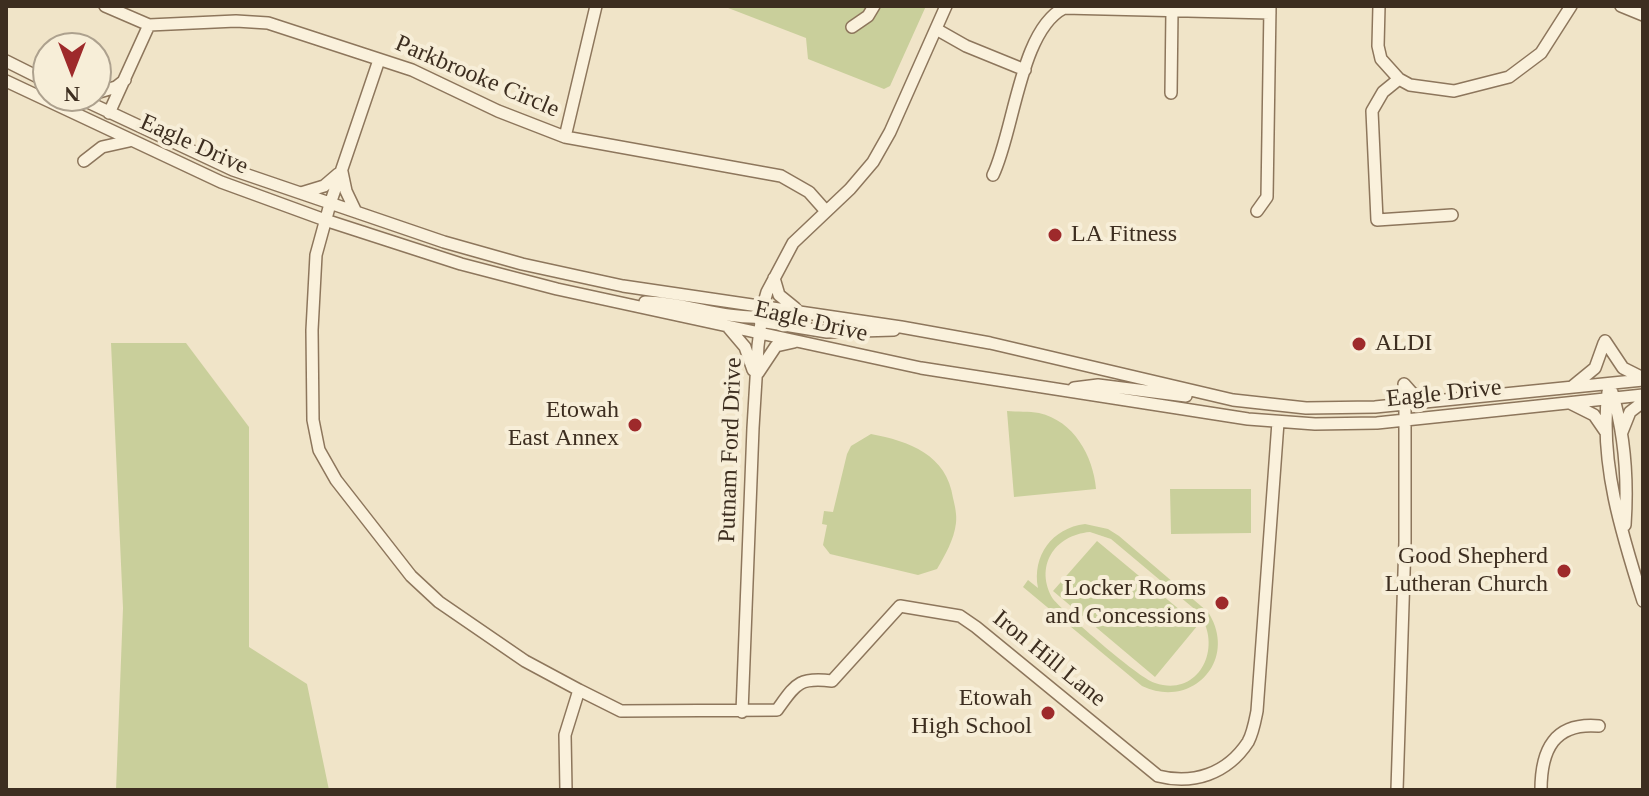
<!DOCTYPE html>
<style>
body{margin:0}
#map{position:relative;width:1649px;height:796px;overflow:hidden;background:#f0e4c8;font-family:Georgia,serif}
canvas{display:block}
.frame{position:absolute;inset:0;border:8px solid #3d2e20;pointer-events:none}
.north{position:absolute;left:32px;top:32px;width:80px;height:80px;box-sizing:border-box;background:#f7eed8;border:2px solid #ada18e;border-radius:50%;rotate:180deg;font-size:22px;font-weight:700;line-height:32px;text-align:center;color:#3d2e20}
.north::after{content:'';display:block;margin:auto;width:28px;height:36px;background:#9e2a2b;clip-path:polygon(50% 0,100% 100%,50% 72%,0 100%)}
</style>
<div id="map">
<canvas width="1649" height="796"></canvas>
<div class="frame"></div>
<div class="north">N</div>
</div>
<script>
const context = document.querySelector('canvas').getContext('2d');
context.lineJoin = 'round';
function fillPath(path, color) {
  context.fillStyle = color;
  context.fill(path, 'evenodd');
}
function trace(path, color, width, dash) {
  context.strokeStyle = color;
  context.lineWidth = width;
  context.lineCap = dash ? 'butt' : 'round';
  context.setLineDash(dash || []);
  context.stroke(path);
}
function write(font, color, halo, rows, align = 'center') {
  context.font = font + ' Georgia,serif';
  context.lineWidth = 8;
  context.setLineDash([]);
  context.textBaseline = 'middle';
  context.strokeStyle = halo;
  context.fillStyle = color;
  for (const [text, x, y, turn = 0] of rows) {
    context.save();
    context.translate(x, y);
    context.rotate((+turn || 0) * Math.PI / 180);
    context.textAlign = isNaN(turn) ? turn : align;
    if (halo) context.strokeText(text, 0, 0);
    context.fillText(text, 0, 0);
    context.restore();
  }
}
const green = new Path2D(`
 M723,6h203l-36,80 -6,3 -76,-30 -2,-21z
 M111,343h75l63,84v220l58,37 22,106h-213l7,-182z
 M1007,411c10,1 22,0 32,2 35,8 54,43 57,76l-82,8z
 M871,434c38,7 76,21 82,64 2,8 4,17 3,25 -2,17 -11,32 -19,46l-19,6 -88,-21 -7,-9 4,-20 -5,-1 2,-13 9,1 14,-58 4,-8z
 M1170,489h81v44l-80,1z
 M1085,524l23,5 11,7 89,76c31,48 -16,98 -66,74l-119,-99 5,-7 10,8c-6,-32 14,-60 47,-64zM1090,532l21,7 87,73c26,34 2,86 -43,71 -18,-6 -88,-68 -102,-84 -19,-32 1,-64 37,-67z
 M1097,541l101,84 -43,52 -102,-86z`);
const minor = new Path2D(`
 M105,6l44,19 87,-4 32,2 144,47 86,41 67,26 216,39 28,16 16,18
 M1379,6l-1,40 3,13 18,20 11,6 44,6 55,-14 32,-24 30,-47
 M1621,6l22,9
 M852,27l16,-11 6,-10
 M936,29l30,17 59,24
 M379,60l-49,144 -14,51 -4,75 1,90 6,30 17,30 75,96 28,26 86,59 54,29
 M6,61l42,21
 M1399,79l-16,13 -11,19 5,109 75,-5
 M6,81l215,101 104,38 136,44 96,25 364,79 327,51 67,5 62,-1 266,-28
 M96,93l20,-6 9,-7
 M1171,93l1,-83
 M75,96l158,74 211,72 78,22 101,22 278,41 89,16 243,57 73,8 69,-1 268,-27
 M109,113l40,-88
 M565,137l31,-131
 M84,161l18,-14 27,-6
 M342,172l4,19 10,21
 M993,175c21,-43 27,-145 71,-167l206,5
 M301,193l23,-7 14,-12
 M1257,211l10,-14 3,-190
 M774,278l5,17 16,13
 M645,302c39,0 77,17 116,15
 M760,321l67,11 67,-2
 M728,327l17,20 8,23
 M1605,341l18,27 20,10
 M758,373l18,-27 18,-4
 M1404,384l8,9 13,7
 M1573,386l22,-18 9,-25
 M1074,388l24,-3 88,11
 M1608,392c-9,70 14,143 35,209
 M1612,392c13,43 16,89 13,133
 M1570,403l24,12 11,16
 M1622,432l8,-20 13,-10
 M742,712l11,-284 5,-82 5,-40 4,-14 26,-49 57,-54 23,-27 17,-30 56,-126
 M566,790l-1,-55 14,-45 42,21 156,-1c19,-26 21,-33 55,-29l68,-75 60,10 16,11 182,149c35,9 69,-2 90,-34 5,-9 7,-21 9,-31l21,-289
 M1397,790l8,-248v-138
 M1541,790c0,-40 13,-68 58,-64`);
const markers = [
 [1055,235,8,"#9e2a2b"],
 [1359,344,8,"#9e2a2b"],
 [635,425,8,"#9e2a2b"],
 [1564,571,8,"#9e2a2b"],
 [1222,603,8,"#9e2a2b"],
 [1048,713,8,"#9e2a2b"]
];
const streetNames = [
 ["Parkbrooke Circle",477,77,23],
 ["Eagle Drive",194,145,24],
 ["Eagle Drive",811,322,13],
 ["Eagle Drive",1444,394,-6],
 ["Putnam Ford Drive",731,450,-88],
 ["Iron Hill Lane",1049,659,39]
];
const poiNames = [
 ["LA Fitness",1071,235,"left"],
 ["ALDI",1375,344,"left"],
 ["Etowah",619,411],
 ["East Annex",619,439],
 ["Good Shepherd",1548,557],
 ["Lutheran Church",1548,585],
 ["Locker Rooms",1206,589],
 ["and Concessions",1206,617],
 ["Etowah",1032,699],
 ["High School",1032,727]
];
fillPath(green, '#c9cf9b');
trace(minor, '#8d765c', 14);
trace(minor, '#faf1dc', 11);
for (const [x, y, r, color] of markers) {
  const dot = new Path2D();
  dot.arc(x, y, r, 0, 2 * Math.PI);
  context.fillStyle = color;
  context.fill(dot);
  trace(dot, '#f7eed8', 3);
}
write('24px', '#3d2e20', '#f7eed8', streetNames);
write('24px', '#3d2e20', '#f7eed8', poiNames, 'right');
</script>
